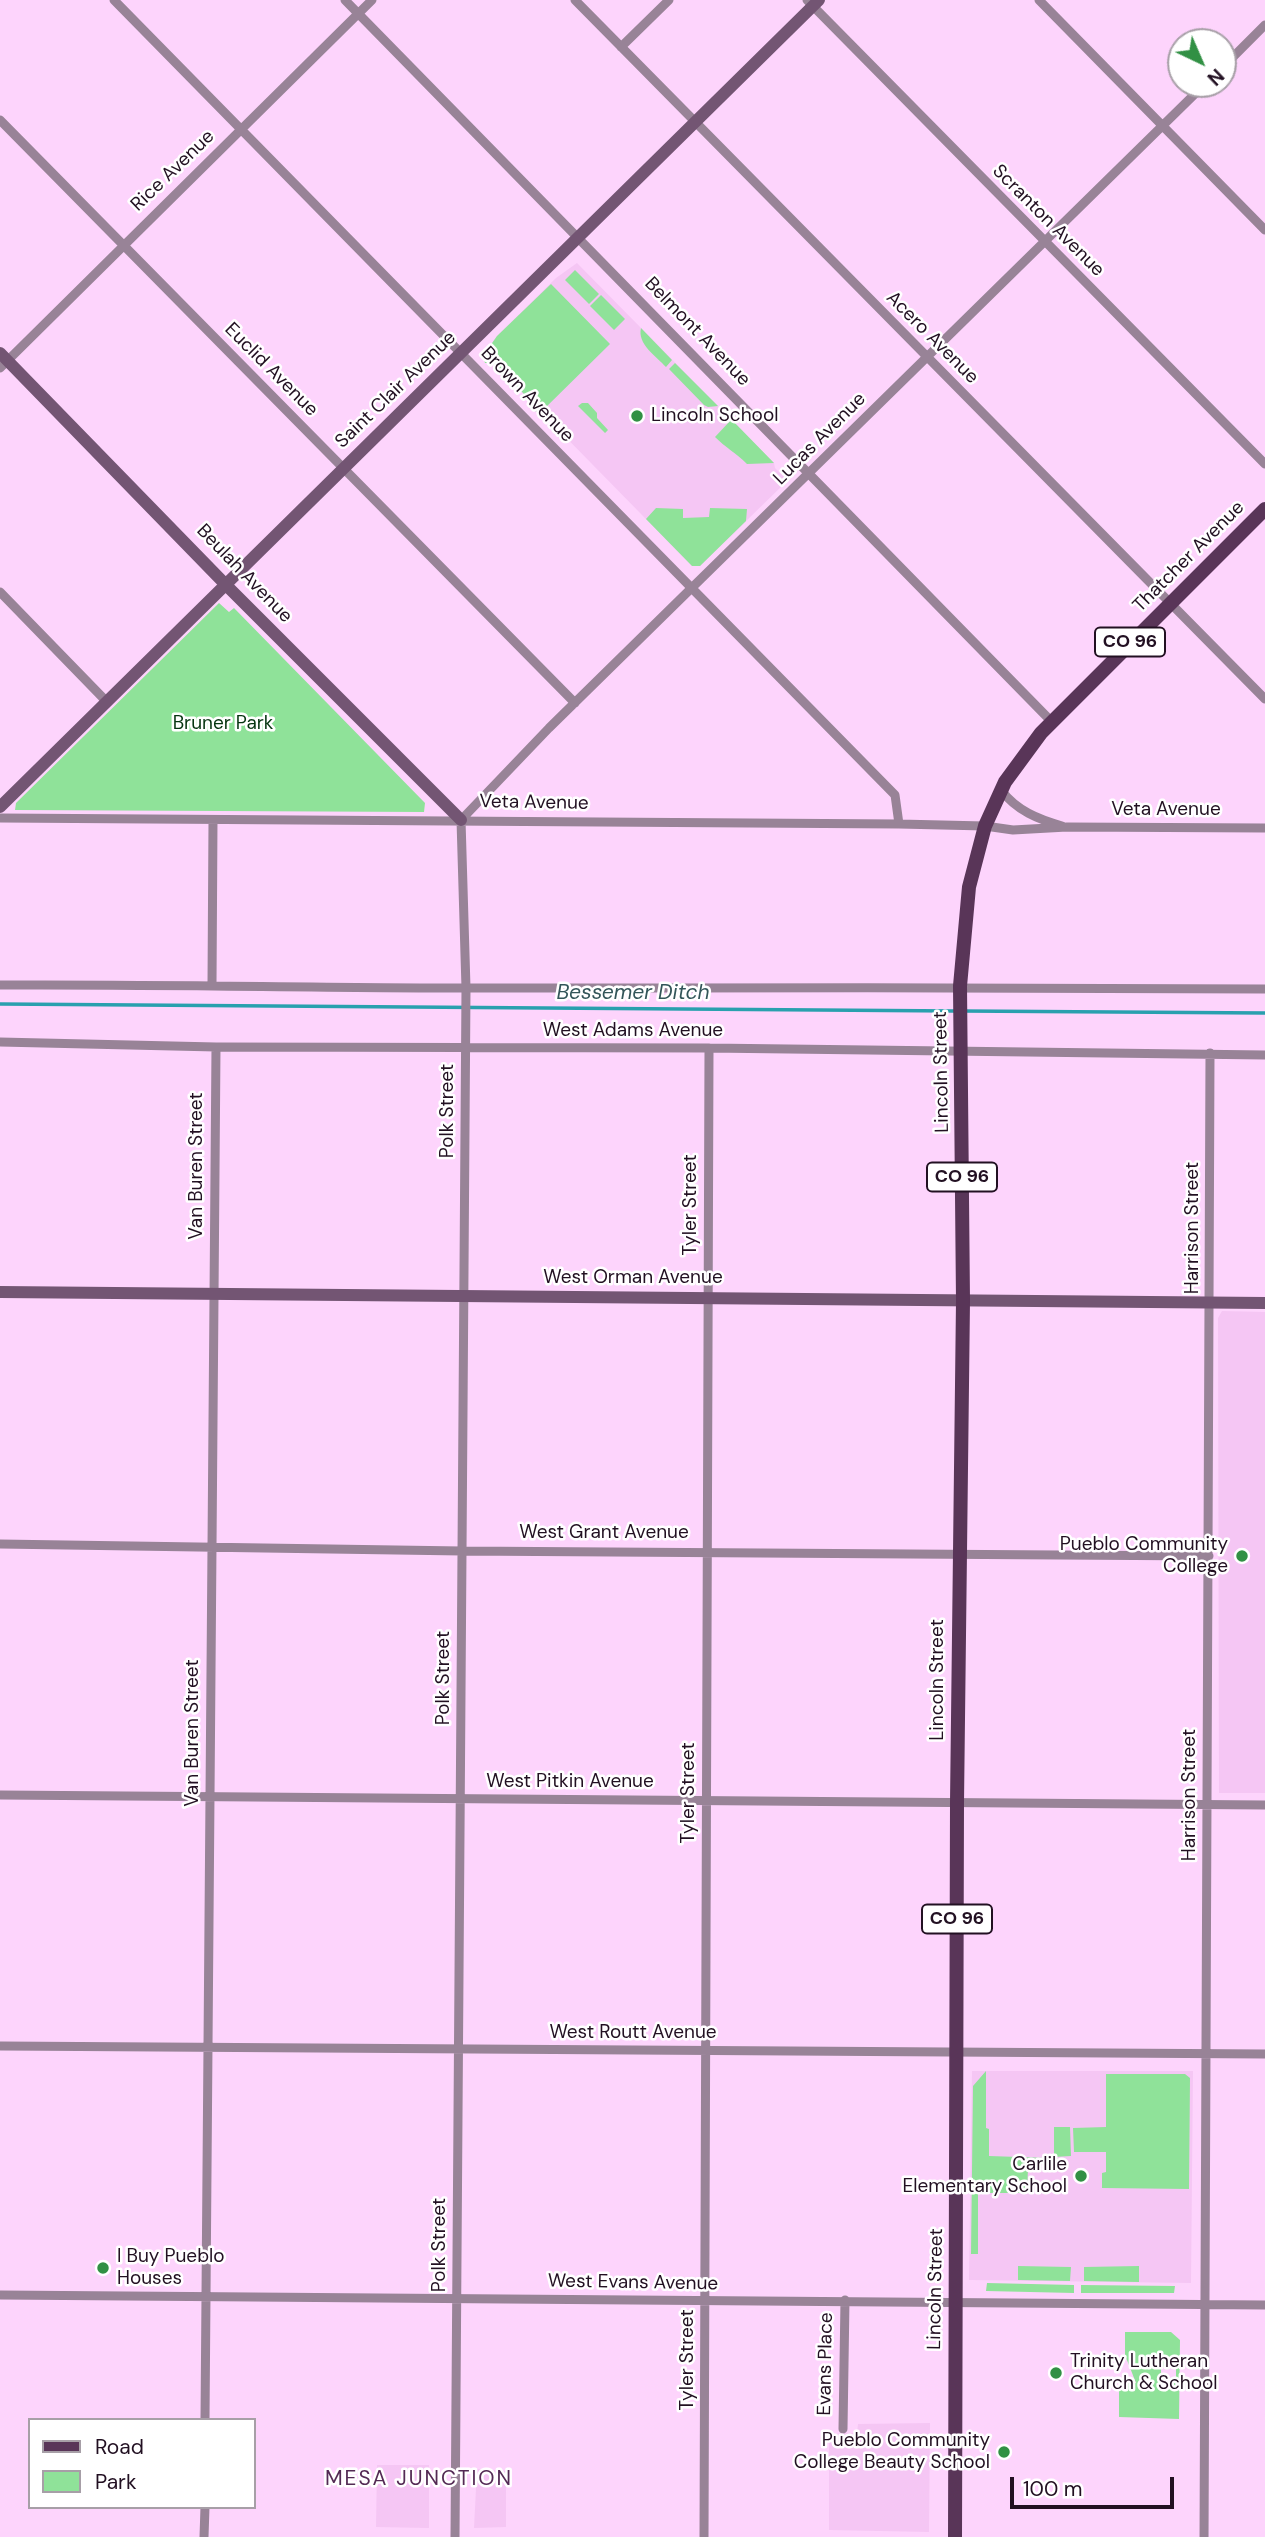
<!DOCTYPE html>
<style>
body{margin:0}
#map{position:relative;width:1265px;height:2537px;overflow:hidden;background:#fdd4fc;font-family:"DM Sans",sans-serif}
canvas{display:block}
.legend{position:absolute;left:28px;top:2418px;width:228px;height:91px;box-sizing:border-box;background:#fff;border:2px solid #a79fa7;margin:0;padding:9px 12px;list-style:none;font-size:21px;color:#221022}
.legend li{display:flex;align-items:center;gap:14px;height:35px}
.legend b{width:35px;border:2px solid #a79fa7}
.north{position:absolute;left:1167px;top:28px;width:70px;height:70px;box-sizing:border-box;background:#fff;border:2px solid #a79fa7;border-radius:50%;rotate:136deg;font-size:19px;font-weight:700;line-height:28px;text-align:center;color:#221022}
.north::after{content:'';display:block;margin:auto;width:24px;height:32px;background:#319044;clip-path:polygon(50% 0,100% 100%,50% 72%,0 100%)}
.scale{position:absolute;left:1010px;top:2477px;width:164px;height:32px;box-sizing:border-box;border:4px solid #221022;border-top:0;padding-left:9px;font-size:21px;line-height:24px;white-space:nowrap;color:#221022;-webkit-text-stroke:5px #fff;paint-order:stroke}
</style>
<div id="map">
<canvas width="1265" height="2537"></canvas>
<ul class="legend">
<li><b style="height:9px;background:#593558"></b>Road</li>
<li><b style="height:19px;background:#8fe299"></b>Park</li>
</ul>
<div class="north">N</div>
<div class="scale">100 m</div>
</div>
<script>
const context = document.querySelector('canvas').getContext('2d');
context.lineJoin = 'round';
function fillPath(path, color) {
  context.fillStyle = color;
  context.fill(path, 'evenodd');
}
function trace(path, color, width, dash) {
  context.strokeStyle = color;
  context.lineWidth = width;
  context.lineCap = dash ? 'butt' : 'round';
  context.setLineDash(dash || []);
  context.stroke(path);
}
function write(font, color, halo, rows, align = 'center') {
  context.font = font + ' "DM Sans",sans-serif';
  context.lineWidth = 5;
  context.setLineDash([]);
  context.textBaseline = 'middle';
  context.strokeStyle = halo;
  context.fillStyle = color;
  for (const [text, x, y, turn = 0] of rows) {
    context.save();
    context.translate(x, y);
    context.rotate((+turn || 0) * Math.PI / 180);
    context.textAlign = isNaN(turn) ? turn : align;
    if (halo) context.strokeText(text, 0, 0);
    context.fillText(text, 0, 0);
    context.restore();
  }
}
const built = new Path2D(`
 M577,263l197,200 1,5 10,10v5l-85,83h-8l-151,-154 -7,-1 -4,-3 1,-7 -38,-38 -10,-3v-4l14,-20 59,-58z
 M1222,1311l43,1v481h-46l-1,-475z
 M972,2071h221l-2,212 -222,-3z
 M930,2423l-1,109 -100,-2v-96l28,-1 1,-9z
 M377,2465h52v63l-53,-1z
 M477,2469l29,2v56l-32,1z`);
const green = new Path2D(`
 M575,270l24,24 -10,10 -24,-24z
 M551,284l59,60 -69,68 -7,-1 -4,-3 1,-7 -38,-38h-8l-2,-7 14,-20z
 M601,295l24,24 -11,11 -24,-24z
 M641,328l31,32 -6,7c-10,-11 -29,-23 -25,-39z
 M675,363l43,43 -10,1 -4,-2 -35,-36z
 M582,403h6l9,10v5l11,12 -3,3 -27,-27z
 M730,421h3l41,42 -27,1c-11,-11 -22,-17 -32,-27z
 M656,508l27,1v9l26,-1 1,-9 37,1 -1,12 -46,45h-8l-46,-47z
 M219,603l10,9 5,-4 191,195 -1,9 -409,-2 1,-7z
 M986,2071v57l3,1v27l60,2v5h-15l-6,5 -1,25h-49v61h-7l2,-168z
 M1106,2074h79l5,4 -1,111 -87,-1v-15l4,-1v-20h-32l-1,-24 33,-1z
 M1054,2127h16l1,29 -17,1z
 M1018,2266l53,1 -1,14 -52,-1z
 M1139,2266v16l-55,-1v-14z
 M987,2283l87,2v8l-88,-2z
 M1081,2285l94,1 -1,7h-93z
 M1125,2332h46l9,8 -1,79 -60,-2v-34h17l-11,-28zM1176,2366v16h-15v-15z`);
const stream = new Path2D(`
 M0,1004l955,7
 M963,1011l302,2`);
const street = new Path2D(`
 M114,0l781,795 4,29
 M345,0l706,721
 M575,0l690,699
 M807,0l458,464
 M1039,0l226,230
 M621,47l48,-47
 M1223,67l42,-42
 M0,120l575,583
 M0,368l372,-368
 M0,592l107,110
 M1001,790c16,21 37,29 61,36
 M0,818l899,6 86,2 28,4 54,-3 198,1
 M212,984l1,-164
 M0,985c157,-1 314,3 470,3 265,0 530,-1 795,1
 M0,1042l216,5 493,1 556,7
 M0,1544l462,7 747,5
 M0,1795l1265,10
 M0,2046l1265,8
 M0,2295l1265,10
 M205,2420l11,-1373
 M843,2429l2,-129
 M204,2537l1,-30
 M455,2537l11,-1549 -5,-168 88,-92 656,-644
 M704,2537l5,-1489
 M1204,2537l6,-1484`);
const secondary = new Path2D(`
 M0,353l226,232 235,235
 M0,807l819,-807
 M0,1292l1265,11`);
const primary = new Path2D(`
 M955,2537l2,-735 6,-501 -3,-315 9,-99 16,-61 20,-44 36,-49 224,-224`);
const markers = [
 [637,416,7,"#319044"],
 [1242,1556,7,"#319044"],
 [1081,2176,7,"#319044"],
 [103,2268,7,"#319044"],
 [1056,2373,7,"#319044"],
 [1004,2452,7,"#319044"]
];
const shields = [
 [1130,642,70],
 [962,1177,70],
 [957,1919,70]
];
const shieldNames = [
 ["CO 96",1130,642],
 ["CO 96",962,1177],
 ["CO 96",957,1919]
];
const streetNames = [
 ["Rice Avenue",173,171,-44],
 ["Scranton Avenue",1048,221,45],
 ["Belmont Avenue",697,332,46],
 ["Acero Avenue",932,338,45],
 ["Euclid Avenue",271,370,45],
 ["Saint Clair Avenue",396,390,-44],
 ["Brown Avenue",527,395,46],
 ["Lucas Avenue",820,439,-45],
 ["Thatcher Avenue",1189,557,-45],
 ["Beulah Avenue",244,574,46],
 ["Veta Avenue",534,803,1],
 ["Veta Avenue",1166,810],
 ["West Adams Avenue",633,1031],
 ["Lincoln Street",942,1072,-91],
 ["Polk Street",448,1111,-90],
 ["Van Buren Street",197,1166,-90],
 ["Tyler Street",691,1205,-90],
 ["Harrison Street",1193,1228,-90],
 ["West Orman Avenue",633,1278],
 ["West Grant Avenue",604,1533],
 ["Polk Street",444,1678,-90],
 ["Lincoln Street",938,1680,-90],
 ["Van Buren Street",193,1733,-90],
 ["West Pitkin Avenue",570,1782],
 ["Tyler Street",689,1793,-90],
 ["Harrison Street",1190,1795,-90],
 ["West Routt Avenue",633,2033],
 ["Polk Street",440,2245,-90],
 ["West Evans Avenue",633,2283,1],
 ["Lincoln Street",936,2289,-89],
 ["Tyler Street",688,2360,-90],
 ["Evans Place",826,2364,-89]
];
const poiNames = [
 ["Lincoln School",651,416],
 ["Pueblo Community",1228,1545,"right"],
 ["College",1228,1567,"right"],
 ["Carlile",1067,2165,"right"],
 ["Elementary School",1067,2187,"right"],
 ["I Buy Pueblo",117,2257],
 ["Houses",117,2279],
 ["Trinity Lutheran",1070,2362],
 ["Church & School",1070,2384],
 ["Pueblo Community",990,2441,"right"],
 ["College Beauty School",990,2463,"right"]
];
const parkNames = [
 ["Bruner Park",223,724]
];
const waterNames = [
 ["Bessemer Ditch",633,993]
];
const neighbourhoodNames = [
 ["MESA JUNCTION",419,2479]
];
fillPath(built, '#f5c6f4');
fillPath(green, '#8fe299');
trace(stream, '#29a0ae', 3.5);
trace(street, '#988397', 9);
trace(secondary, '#735573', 12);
trace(primary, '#593558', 14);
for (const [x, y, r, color] of markers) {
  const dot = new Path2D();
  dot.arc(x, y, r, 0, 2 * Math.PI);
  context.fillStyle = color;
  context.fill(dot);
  trace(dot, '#fff', 2.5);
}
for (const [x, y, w] of shields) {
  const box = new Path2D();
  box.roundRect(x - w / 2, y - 14.5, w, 29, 5);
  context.fillStyle = '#fff';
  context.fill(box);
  trace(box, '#221022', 2);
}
write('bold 18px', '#221022', null, shieldNames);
write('19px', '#221022', '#fff', streetNames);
write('19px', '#221022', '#fff', poiNames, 'left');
write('19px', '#053510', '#fff', parkNames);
write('italic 21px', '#335559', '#fff', waterNames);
context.letterSpacing = '2px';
write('21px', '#542a55', '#fff', neighbourhoodNames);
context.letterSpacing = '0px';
</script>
